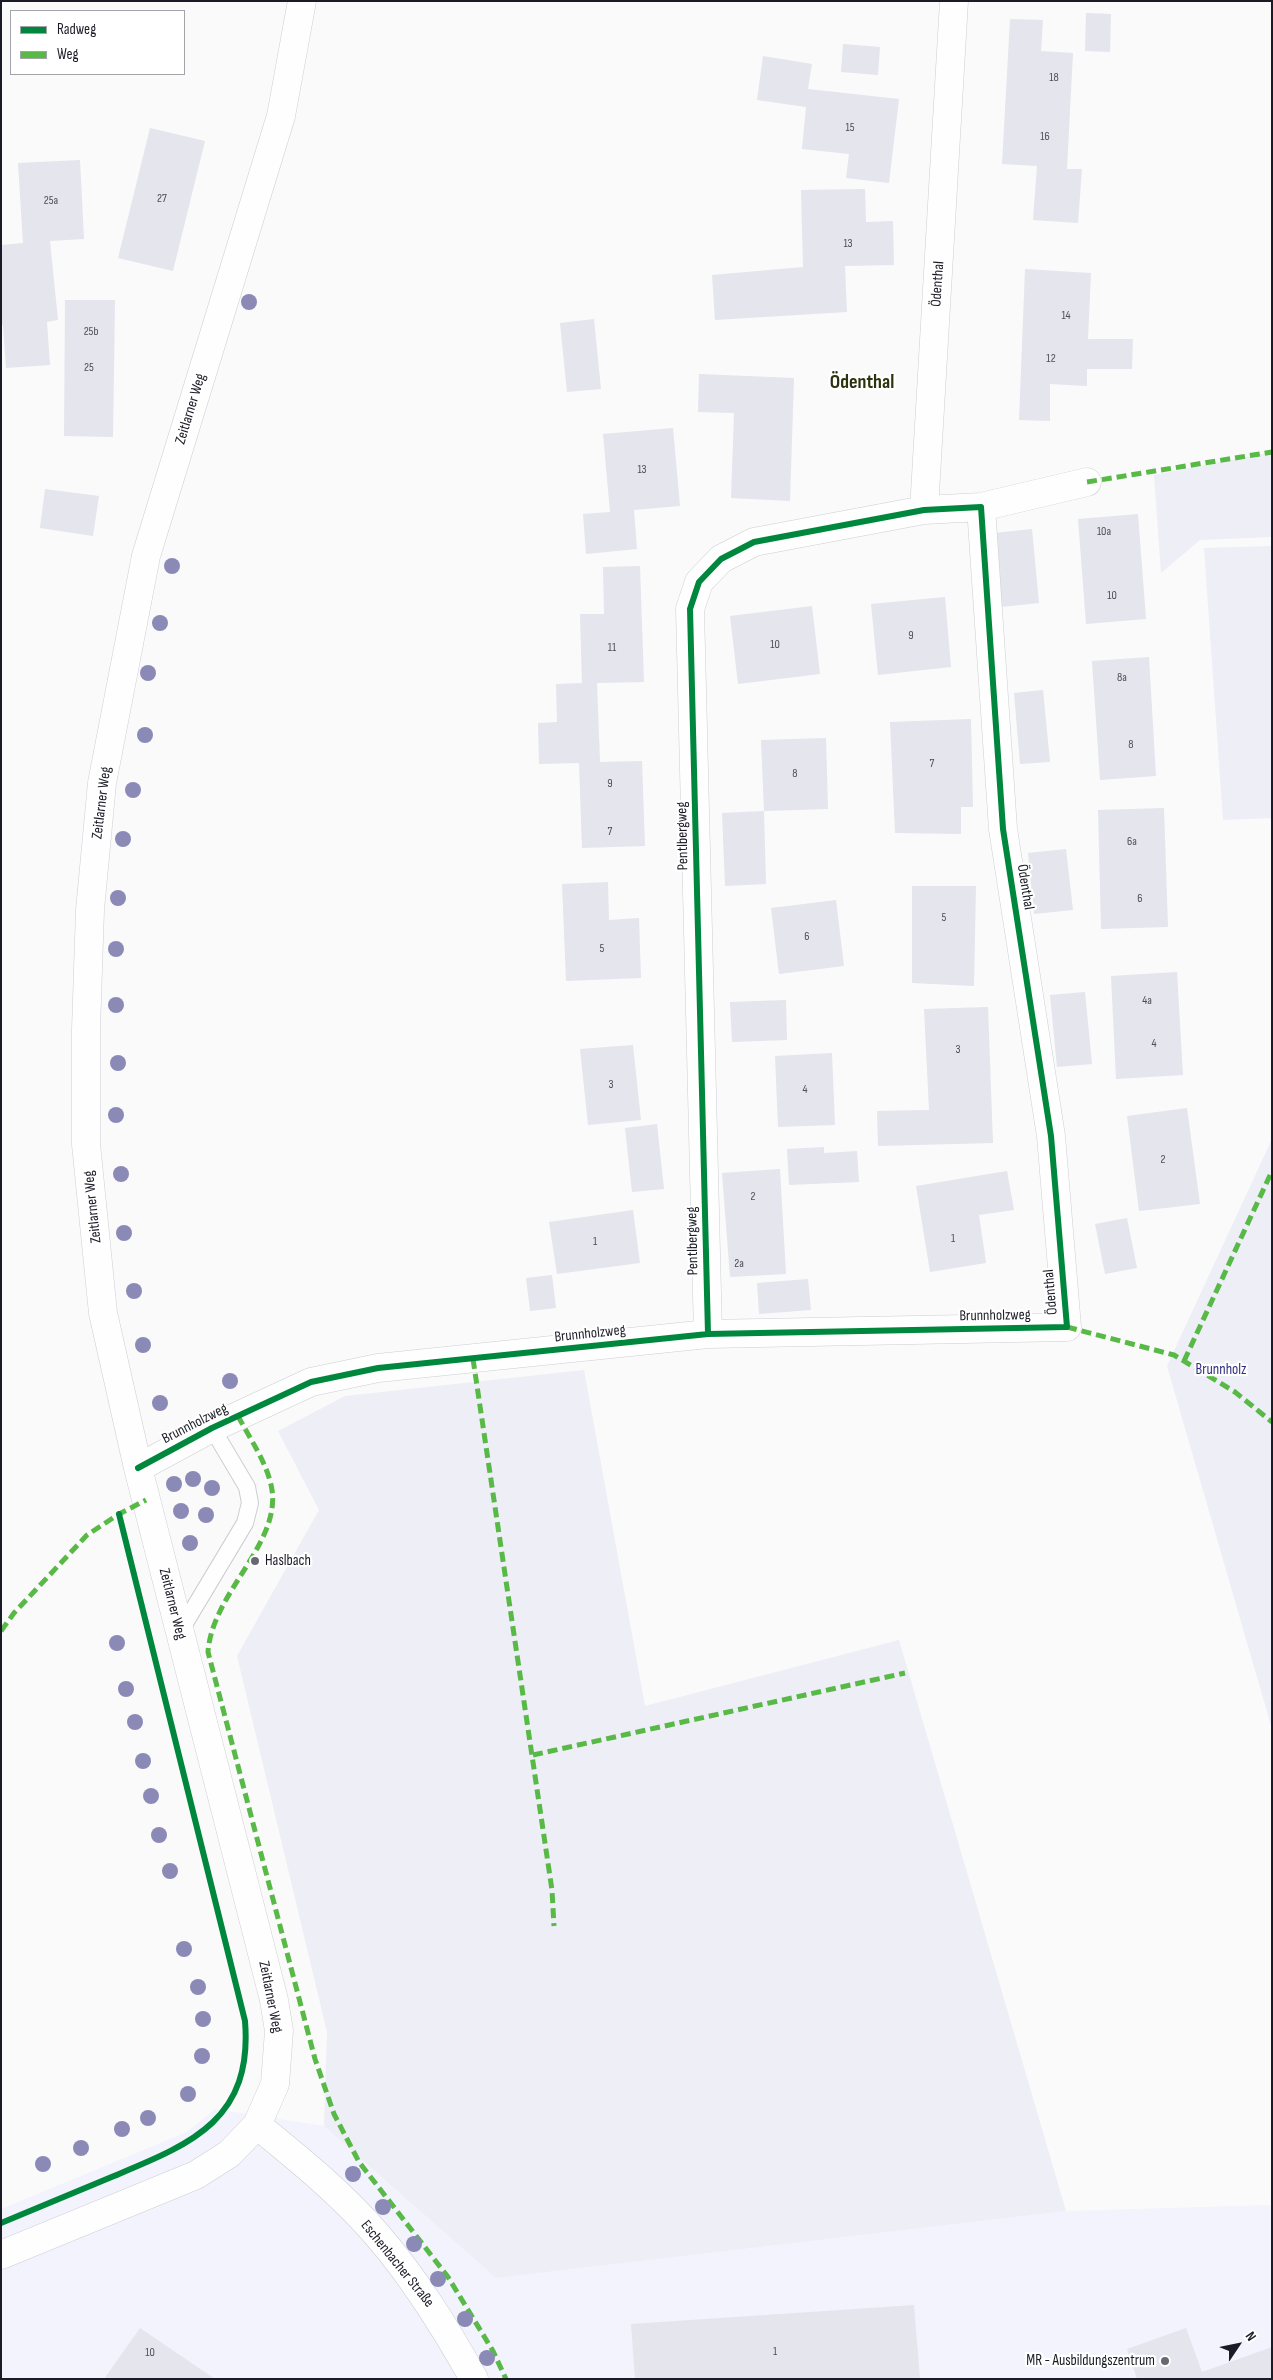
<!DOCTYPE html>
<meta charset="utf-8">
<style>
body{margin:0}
#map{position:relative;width:1273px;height:2380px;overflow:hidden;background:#fafafa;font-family:"Sofia Sans Condensed",sans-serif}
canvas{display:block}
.frame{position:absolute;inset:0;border:2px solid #1a1b26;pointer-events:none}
.legend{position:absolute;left:10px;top:10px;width:175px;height:65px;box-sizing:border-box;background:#fff;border:1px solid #a3a4a8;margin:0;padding:6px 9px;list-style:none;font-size:15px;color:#1a1b26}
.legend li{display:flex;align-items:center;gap:10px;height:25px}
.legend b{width:25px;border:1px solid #a3a4a8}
.north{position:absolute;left:1213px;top:2320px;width:50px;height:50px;-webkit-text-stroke:4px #fff;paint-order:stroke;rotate:56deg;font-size:14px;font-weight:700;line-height:20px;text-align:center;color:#1a1b26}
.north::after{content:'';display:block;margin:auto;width:18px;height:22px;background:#1a1b26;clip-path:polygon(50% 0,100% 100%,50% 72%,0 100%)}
</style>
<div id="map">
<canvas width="1273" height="2380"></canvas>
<div class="frame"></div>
<ul class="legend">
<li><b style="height:6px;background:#00873e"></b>Radweg</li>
<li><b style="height:6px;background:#58b947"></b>Weg</li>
</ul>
<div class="north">N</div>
</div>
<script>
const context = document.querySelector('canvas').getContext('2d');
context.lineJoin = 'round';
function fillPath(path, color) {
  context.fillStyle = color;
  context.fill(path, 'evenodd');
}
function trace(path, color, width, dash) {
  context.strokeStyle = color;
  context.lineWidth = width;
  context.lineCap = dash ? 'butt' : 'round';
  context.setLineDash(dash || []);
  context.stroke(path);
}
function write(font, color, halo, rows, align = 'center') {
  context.font = font + ' "Sofia Sans Condensed",sans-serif';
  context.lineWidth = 4.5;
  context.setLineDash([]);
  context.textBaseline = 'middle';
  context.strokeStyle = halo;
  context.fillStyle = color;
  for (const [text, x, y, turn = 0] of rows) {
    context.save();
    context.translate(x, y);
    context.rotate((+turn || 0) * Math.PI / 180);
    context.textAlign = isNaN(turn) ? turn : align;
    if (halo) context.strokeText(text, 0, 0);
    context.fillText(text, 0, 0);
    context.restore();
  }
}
const built = new Path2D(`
 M215,2109l109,17 172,152 570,-67 206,-6v174h-1271v-170l186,-77z`);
const green = new Path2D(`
 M1272,452v85l-72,3 -39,33 -7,-98z
 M1272,546v272l-49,2 -19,-272z
 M1272,1139v590l-105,-363z
 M584,1370l61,336 254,-66 167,571 -570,67 -172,-152 3,-94 -90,-376 82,-146 -41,-79 67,-35z`);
const building = new Path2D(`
 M1086,13l25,1 -1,38 -25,-1z
 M1010,19l33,1 -2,31 32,2 -6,116h15l-4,54 -45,-3 4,-54 -35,-2z
 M843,44l37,3 -2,28 -37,-3z
 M763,56l49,8 -4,25 91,10 -10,84 -43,-5 3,-24 -47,-5 4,-42 -49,-7z
 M150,128l55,13 -32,130 -55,-13z
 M80,160l4,79 -34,2 8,79 -11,2 3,43 -44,3 -3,-43h-2v-80l22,-2 -5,-80z
 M865,189l1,33 27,-1 1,44 -49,1 2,46 -132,8 -3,-45 91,-8 -2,-77z
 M1025,269l66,4 -3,66h45l-1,30h-45v17l-37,-2v37l-31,-1z
 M65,300h50l-2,137 -49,-1z
 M594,319l7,70 -34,3 -7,-69z
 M699,374l95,4 -4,123 -59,-3 3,-85 -36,-1z
 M673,428l7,78 -46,4 3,39 -51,5 -3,-40 27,-2 -7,-78z
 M45,489l54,7 -6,40 -53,-8z
 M1138,514l8,105 -60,5 -8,-105z
 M1032,529l7,74 -38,4 -7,-74z
 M640,566l4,116 -47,1 3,79 42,-1 3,85 -63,2 -3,-85 -40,1 -1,-41 19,-1 -1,-38 26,-1 -2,-69h24l-1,-47z
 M945,597l6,70 -73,8 -7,-71z
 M812,606l8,68 -82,10 -8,-68z
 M1149,657l7,119 -56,4 -8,-119z
 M1043,690l7,72 -30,2 -6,-71z
 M971,719l2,88h-12v27l-66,-1 -5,-111z
 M826,738l2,71 -64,2 -3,-71z
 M1164,808l4,119 -67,2 -3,-119z
 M764,811l2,73 -41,2 -3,-73z
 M1066,849l7,61 -39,4 -6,-61z
 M608,882l1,38 30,-2 2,60 -75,3 -4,-97z
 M912,886h64l-2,100 -62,-3z
 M836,900l8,66 -65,8 -8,-66z
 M1177,972l6,103 -67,4 -5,-103z
 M1085,992l7,72 -35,3 -7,-72z
 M786,1000l1,40 -55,2 -2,-40z
 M988,1007l5,136 -115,3 -1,-35 52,-1 -5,-101z
 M633,1045l8,75 -53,5 -8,-76z
 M832,1053l3,72 -57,2 -3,-71z
 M1187,1108l13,96 -61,7 -12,-95z
 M657,1124l7,65 -32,3 -7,-64z
 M824,1147v6l33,-2 2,31 -70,3 -2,-36z
 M780,1169l6,105 -56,3 -8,-104z
 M1007,1171l7,39 -35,5 7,48 -56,9 -14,-86z
 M633,1210l7,53 -83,11 -8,-52z
 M1127,1218l10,50 -32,6 -10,-50z
 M552,1275l4,33 -26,3 -4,-33z
 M808,1279l3,31 -52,4 -2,-31z
 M914,2305l6,74h-285l-4,-55z
 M140,2328l75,51h-111z
 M1186,2328l16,44 70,-25v32h-135l-10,-30z`);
const lane = new Path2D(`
 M179,1633l66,-110 5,-20 -3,-16 -35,-59`);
const street = new Path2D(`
 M981,507l106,-25
 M924,510l30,-509
 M138,1468l74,-40 99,-46 67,-14 330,-34 359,-7 -16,-191 -48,-307 -22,-322 -57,3 -170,32 -33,17 -22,23 -9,27 18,725
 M257,2125c43,35 85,69 121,111 38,44 68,93 96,143
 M1,2255l195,-80 33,-21 28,-29 18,-41 4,-53 -5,-31 -136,-532 -35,-155 -17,-169v-115l4,-119 12,-127 44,-227 135,-440 21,-115`);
const quiet = new Path2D(`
 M1087,482l185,-30
 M1067,1327l107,28 61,37 37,30
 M473,1359l79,531 2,36
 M1184,1361l88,-190
 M238,1416c12,23 30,48 34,74 8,55 -60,103 -64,162l107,407 19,55 25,48 89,115 45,74 13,28
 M1,1631l13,-18 73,-78 32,-21 27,-14
 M533,1755l372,-82`);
const cycleway = new Path2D(`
 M138,1468l74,-40 99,-46 67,-14 330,-34 359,-7 -16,-191 -48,-307 -22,-322 -57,3 -170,32 -33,17 -22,23 -9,27 18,725
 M1,2223c38,-16 75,-31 113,-47 77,-32 139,-56 131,-155l-126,-507`);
const trees = [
 [249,302],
 [172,566],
 [160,623],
 [148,673],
 [145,735],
 [133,790],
 [123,839],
 [118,898],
 [116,949],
 [116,1005],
 [118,1063],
 [116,1115],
 [121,1174],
 [124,1233],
 [134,1291],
 [143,1345],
 [230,1381],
 [160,1403],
 [193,1479],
 [174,1484],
 [212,1488],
 [181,1511],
 [206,1515],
 [190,1543],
 [117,1643],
 [126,1689],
 [135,1722],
 [143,1761],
 [151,1796],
 [159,1835],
 [170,1871],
 [184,1949],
 [198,1987],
 [203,2019],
 [202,2056],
 [188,2094],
 [148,2118],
 [122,2129],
 [81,2148],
 [43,2164],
 [353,2174],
 [383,2207],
 [414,2244],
 [438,2279],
 [465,2319],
 [487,2358]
];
const markers = [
 [255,1561,5,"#686970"],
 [1165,2361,5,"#686970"]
];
const numberNames = [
 ["18",1054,78],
 ["15",850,128],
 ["16",1045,137],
 ["27",162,199],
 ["25a",51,201],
 ["13",848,244],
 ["14",1066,316],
 ["25b",91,332],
 ["12",1051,359],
 ["25",89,368],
 ["13",642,470],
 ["10a",1104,532],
 ["10",1112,596],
 ["9",911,636],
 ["10",775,645],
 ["11",612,648],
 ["8a",1122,678],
 ["8",1131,745],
 ["7",932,764],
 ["8",795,774],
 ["9",610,784],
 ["7",610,832],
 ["6a",1132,842],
 ["6",1140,899],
 ["5",944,918],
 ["6",807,937],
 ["5",602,949],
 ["4a",1147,1001],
 ["4",1154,1044],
 ["3",958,1050],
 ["3",611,1085],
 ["4",805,1090],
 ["2",1163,1160],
 ["2",753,1197],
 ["1",953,1239],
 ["1",595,1242],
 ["2a",739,1264],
 ["1",775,2352],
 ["10",150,2353]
];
const streetNames = [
 ["Ödenthal",938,284,-86],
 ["Zeitlarner Weg",191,409,-73],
 ["Zeitlarner Weg",102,803,-83],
 ["Pentlbergweg",683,836,-91],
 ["Ödenthal",1025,887,81],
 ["Zeitlarner Weg",93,1207,-96],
 ["Pentlbergweg",693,1241,-91],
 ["Ödenthal",1051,1292,-95],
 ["Brunnholzweg",995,1316,-1],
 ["Brunnholzweg",590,1334,-6],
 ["Brunnholzweg",195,1424,-27],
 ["Zeitlarner Weg",172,1604,76],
 ["Zeitlarner Weg",270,1997,79],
 ["Eschenbacher Straße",397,2264,51]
];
const parkNames = [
 ["Brunnholz",1221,1370]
];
const poiNames = [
 ["Haslbach",265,1561],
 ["MR - Ausbildungszentrum",1155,2361,"right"]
];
const districtNames = [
 ["Ödenthal",862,383]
];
fillPath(built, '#f2f3fc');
fillPath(green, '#edeef6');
fillPath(building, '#e4e5ed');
trace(lane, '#cdced4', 18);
trace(street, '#cdced4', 29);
trace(lane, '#fefefe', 16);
trace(street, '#fefefe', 28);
trace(quiet, '#58b947', 5, [10, 5]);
trace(cycleway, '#00873e', 6);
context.fillStyle = '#8b8ab7';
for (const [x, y] of trees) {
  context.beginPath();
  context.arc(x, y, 8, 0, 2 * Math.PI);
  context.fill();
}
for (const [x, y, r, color] of markers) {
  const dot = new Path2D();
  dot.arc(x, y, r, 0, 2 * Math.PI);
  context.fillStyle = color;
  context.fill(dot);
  trace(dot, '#fff', 2);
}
write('12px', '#4c4e58', null, numberNames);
write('15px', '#1a1b26', '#fff', streetNames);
write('15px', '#302e80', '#fff', parkNames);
write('15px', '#1a1b26', '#fff', poiNames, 'left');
write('bold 20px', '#2b340e', '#fff', districtNames);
</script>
